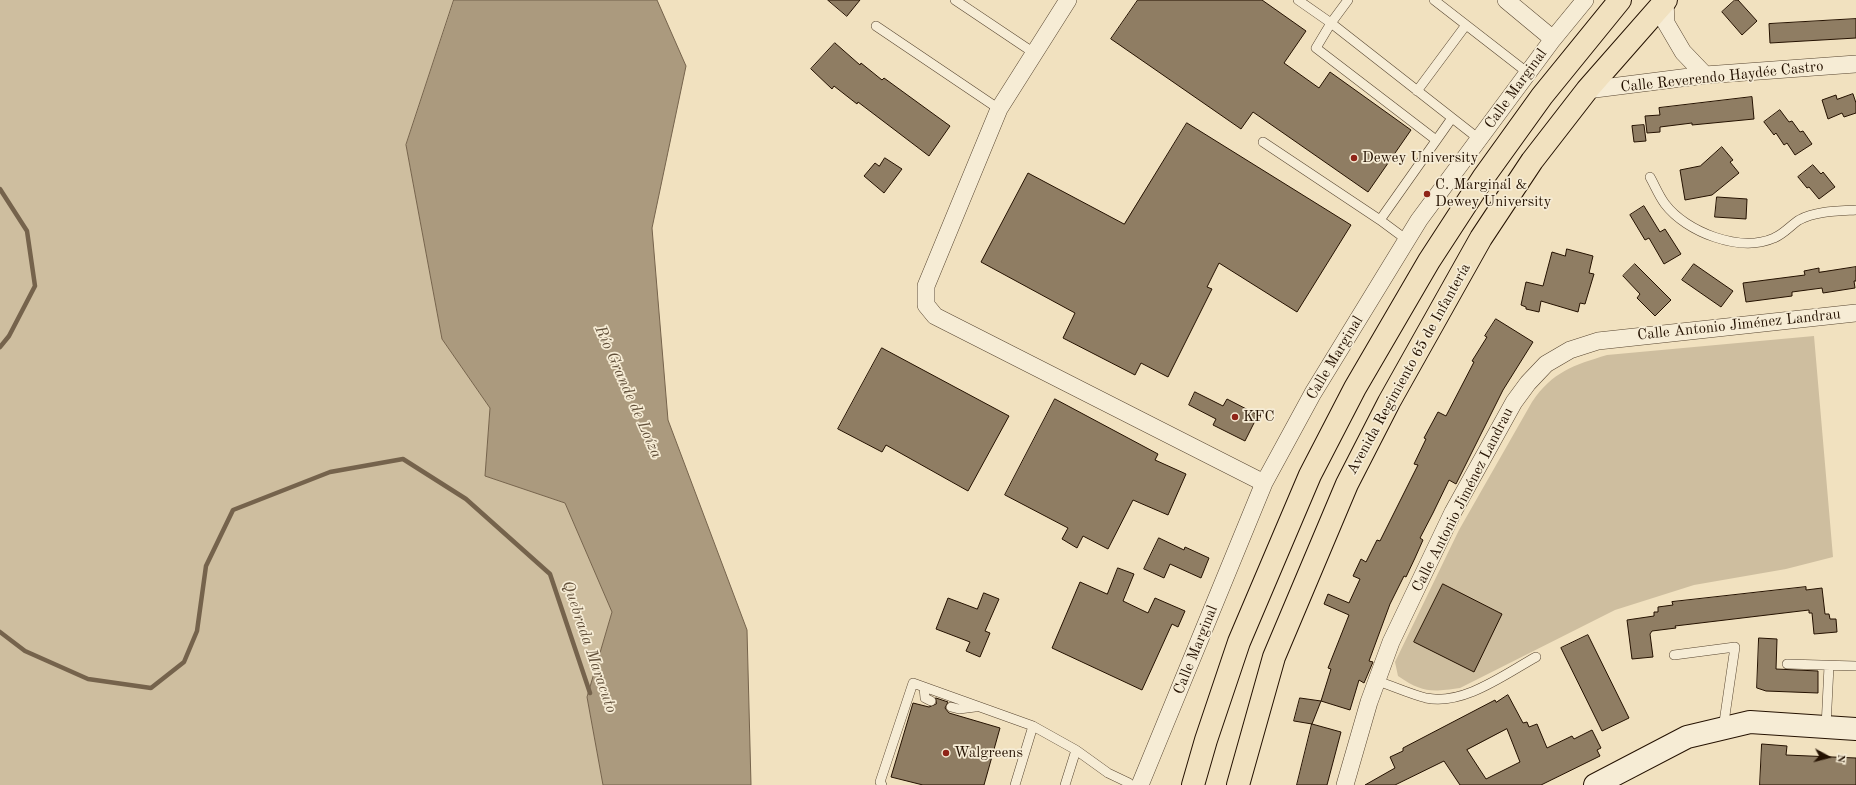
<!DOCTYPE html>
<meta charset="utf-8">
<style>
body{margin:0}
#map{position:relative;width:1856px;height:785px;overflow:hidden;background:#f1e1bf;font-family:"Old Standard TT",serif}
canvas{display:block}
.north{position:absolute;left:1808px;top:737px;width:40px;height:40px;-webkit-text-stroke:3px #f6ecd5;paint-order:stroke;rotate:97deg;font-size:11px;font-weight:700;line-height:16px;text-align:center;color:#241100}
.north::after{content:'';display:block;margin:auto;width:14px;height:18px;background:#241100;clip-path:polygon(50% 0,100% 100%,50% 72%,0 100%)}
</style>
<div id="map">
<canvas width="1856" height="785"></canvas>
<div class="north">N</div>
</div>
<script>
const context = document.querySelector('canvas').getContext('2d');
context.lineJoin = 'round';
function fillPath(path, color) {
  context.fillStyle = color;
  context.fill(path, 'evenodd');
}
function trace(path, color, width, dash) {
  context.strokeStyle = color;
  context.lineWidth = width;
  context.lineCap = dash ? 'butt' : 'round';
  context.setLineDash(dash || []);
  context.stroke(path);
}
function write(font, color, halo, rows, align = 'center') {
  context.font = font + ' "Old Standard TT",serif';
  context.lineWidth = 3.5;
  context.setLineDash([]);
  context.textBaseline = 'middle';
  context.strokeStyle = halo;
  context.fillStyle = color;
  for (const [text, x, y, turn = 0] of rows) {
    context.save();
    context.translate(x, y);
    context.rotate((+turn || 0) * Math.PI / 180);
    context.textAlign = isNaN(turn) ? turn : align;
    if (halo) context.strokeText(text, 0, 0);
    context.fillText(text, 0, 0);
    context.restore();
  }
}
const green = new Path2D(`
 M0,0h454l-48,145 36,194 48,69 -5,68 80,27 47,109 -25,85 16,88h-603z
 M1814,336l19,221 -47,12 -92,16 -79,25 -155,78c-29,4 -37,5 -62,-12l-3,-14 64,-132 73,-128c20,-30 42,-37 75,-47z`);
const water = new Path2D(`
 M454,0h203l29,66 -34,162 16,192 79,210 4,155h-148l-16,-88 25,-85 -47,-109 -80,-27 5,-68 -48,-69 -36,-194z`);
const stream = new Path2D(`
 M0,189l27,42 8,55 -26,50 -9,11
 M0,632l25,19 63,28 63,9 33,-26 13,-31 9,-65 27,-56 97,-38 73,-13 63,40 84,75 40,119`);
const building = new Path2D(`
 M828,0h32l-13,16z
 M1138,0h124l44,31 -22,32 35,25 11,-16 81,58 -43,62 -115,-80 -12,17 -130,-90z
 M1735,0h3l19,21 -15,14 -20,-23z
 M1856,19v19l-86,5 -1,-19z
 M835,43l25,22 1,-2 21,17 2,-2 66,48 -21,30 -71,-54 -1,2 -23,-18 -2,3 -21,-20z
 M1853,94l3,9v10l-12,4 -2,-4 -14,6 -6,-19 14,-5 1,4z
 M1752,97l2,22 -62,6v-2l-32,4v5l-13,1 -2,-17 15,-1 -1,-7z
 M1780,110l9,12 3,-1 8,11 3,-1 9,13 -17,11 -8,-12 -3,2 -8,-12 -2,2 -10,-13z
 M1187,123l164,102 -54,87 -78,-49 -12,24 5,2 -44,88 -27,-14 -6,12 -72,-37 12,-25 -94,-51 47,-89 96,51z
 M1644,125l2,16 -12,1 -2,-16z
 M1722,147l11,13 -3,2 9,11 -27,22 -27,5 -5,-30 20,-4z
 M885,158l17,11 -18,24 -20,-17 11,-13 4,3z
 M1813,165l8,9 2,-2 12,15 -16,12 -10,-12 -2,1 -9,-11z
 M1717,197l30,2 -1,20 -31,-2z
 M1644,206l16,26 5,-3 16,25 -17,10 -15,-26 -4,2 -15,-25z
 M1567,249l26,7 -4,17 5,1 -9,30 -5,-1 -2,9 -37,-11 -2,11 -13,-3v-2l-5,-2 5,-23 17,4 9,-34 13,4z
 M1635,264l36,36 -16,16 -18,-18 3,-4 -17,-18z
 M1694,264l39,27 -12,16 -39,-27z
 M1856,267v14h-2l1,7 -32,5 -1,-5 -30,4v4l-46,6 -3,-19 62,-8 -1,-4 15,-3v4z
 M1496,319l37,23 -30,48 -47,94 -7,-4 -16,33 -13,25 3,2 -8,18 -9,19 -2,-1 -14,28 -21,57 4,1 -9,21 -5,-3 -9,30 -29,-9 10,-32 -3,-1 21,-53 -25,-11 4,-10 21,9 11,-24 -7,-3 8,-17 5,3 11,-22 3,1 38,-76 -4,-1 12,-25 -2,-1 14,-26 8,4 28,-54 -2,-1 15,-24 -2,-1z
 M882,348l127,68 -41,75 -82,-46 -4,7 -44,-23z
 M1195,392l28,14 4,-7 31,16 -13,26 -32,-16 3,-6 -27,-14z
 M1055,399l103,55 -3,6 31,14 -18,41 -35,-15 -25,49 -25,-13 -6,12 -15,-9 6,-11 -63,-33z
 M1159,538l25,12 1,-3 24,11 -8,20 -31,-14 -6,14 -20,-9z
 M1118,568l16,6 -11,27 25,12 7,-15 30,13 -7,16 -6,-3 -30,66 -90,-42 28,-66 27,12z
 M1443,584l59,30 -28,58 -60,-30z
 M1806,587v3l16,-2 3,26h4l1,5h6l1,13 -23,2 -2,-21h-3v-3l-134,16 1,2 -24,3 -2,3 3,23 -21,2 -5,-39 27,-4v-4h4v-5l15,-2 -1,-3z
 M984,593l15,6 -14,32 5,2 -10,24 -14,-6 4,-9 -34,-13 12,-31 29,11z
 M1588,635l41,83 -27,13 -41,-83z
 M1759,638l18,1 -1,30 42,2v22l-52,-2 -9,-3z
 M1508,695l15,28 4,-1 2,5 8,-3 10,24 25,-12 2,3 18,-9 9,18 -4,2 3,6 -59,29h-81l-16,-24 -49,24h-30l30,-17 -5,-11 13,-6v-3l92,-48 1,2zM1507,729l13,33 -34,17 -19,-29z
 M936,698l12,4 -3,6 4,5 51,15 -16,57h-61l-32,-8 22,-74 16,4 7,-3z
 M1300,698l21,3 -9,23 -18,-3z
 M1312,724l29,8 -14,53h-30z
 M1762,744l25,2 -1,9 70,3v27h-96z`);
const lane = new Path2D(`
 M955,0l79,53
 M1298,0l33,23 -15,25 120,92
 M1348,0l-17,23 148,116
 M1434,0l94,73
 M876,26l123,83
 M1417,91l49,-66
 M1263,142l117,78
 M1650,177c5,9 9,19 15,27 21,28 75,49 109,34 10,-4 17,-13 25,-18 16,-9 39,-9 57,-10
 M1407,240l-27,-20 72,-102
 M1674,655l61,-8 -12,82
 M1787,664l69,2
 M1377,681c16,5 33,13 49,17 37,8 79,-24 110,-41
 M924,687l1,11 6,3
 M951,707l8,2 16,-2
 M1826,727l3,-61
 M882,785l-2,-3 33,-99 120,43 43,24 32,23 21,10
 M1015,785l18,-59
 M1065,785l11,-35`);
const street = new Path2D(`
 M1068,0l-69,109 -73,177v19l9,11 329,167
 M1506,0l47,39
 M1665,1l1,22 17,29 22,23
 M1587,90l118,-15 151,-11
 M1140,785l124,-302 49,-90 106,-173 134,-181 32,-39
 M1345,785l24,-83 22,-60 62,-130 61,-110 14,-19 18,-19 24,-14 28,-9 258,-28`);
const secondary = new Path2D(`
 M1595,785l92,-48 63,-15 106,7`);
const primary = new Path2D(`
 M1193,785l13,-45 33,-98 71,-167 45,-87 74,-127 54,-83 59,-82 78,-96
 M1238,785l36,-128 73,-173 42,-82 92,-164 51,-77 55,-71 79,-90`);
const markers = [
 [1354,158,4,"#8f2418"],
 [1427,194,4,"#8f2418"],
 [1235,417,4,"#8f2418"],
 [946,753,4,"#8f2418"]
];
const streetNames = [
 ["Calle Reverendo Haydée Castro",1722,77,-6],
 ["Calle Marginal",1516,89,-54],
 ["Calle Antonio Jiménez Landrau",1739,325,-6],
 ["Calle Marginal",1335,358,-59],
 ["Avenida Regimiento 65 de Infantería",1409,369,-61],
 ["Calle Antonio Jiménez Landrau",1463,500,-63],
 ["Calle Marginal",1196,650,-68]
];
const poiNames = [
 ["Dewey University",1362,158],
 ["C. Marginal &",1435,185],
 ["Dewey University",1435,202],
 ["KFC",1243,417],
 ["Walgreens",954,753]
];
const waterNames = [
 ["Río Grande de Loíza",628,392,66],
 ["Quebrada Maracuto",589,647,71]
];
fillPath(green, '#cebe9f');
fillPath(water, '#ab9a7e');
trace(water, '#75634c', 1);
trace(stream, '#75634c', 4.5);
fillPath(building, '#8f7d63');
trace(building, '#241100', 1);
trace(lane, '#574530', 10);
trace(street, '#574530', 18);
trace(secondary, '#241100', 24);
trace(primary, '#241100', 24);
trace(lane, '#f6ecd5', 9);
trace(street, '#f6ecd5', 17);
trace(secondary, '#f6ecd5', 22);
trace(primary, '#f1e1bf', 22);
for (const [x, y, r, color] of markers) {
  const dot = new Path2D();
  dot.arc(x, y, r, 0, 2 * Math.PI);
  context.fillStyle = color;
  context.fill(dot);
  trace(dot, '#f6ecd5', 1.5);
}
write('15px', '#241100', '#f6ecd5', streetNames);
write('15px', '#241100', '#f6ecd5', poiNames, 'left');
write('italic 16px', '#614f39', '#f6ecd5', waterNames);
</script>
